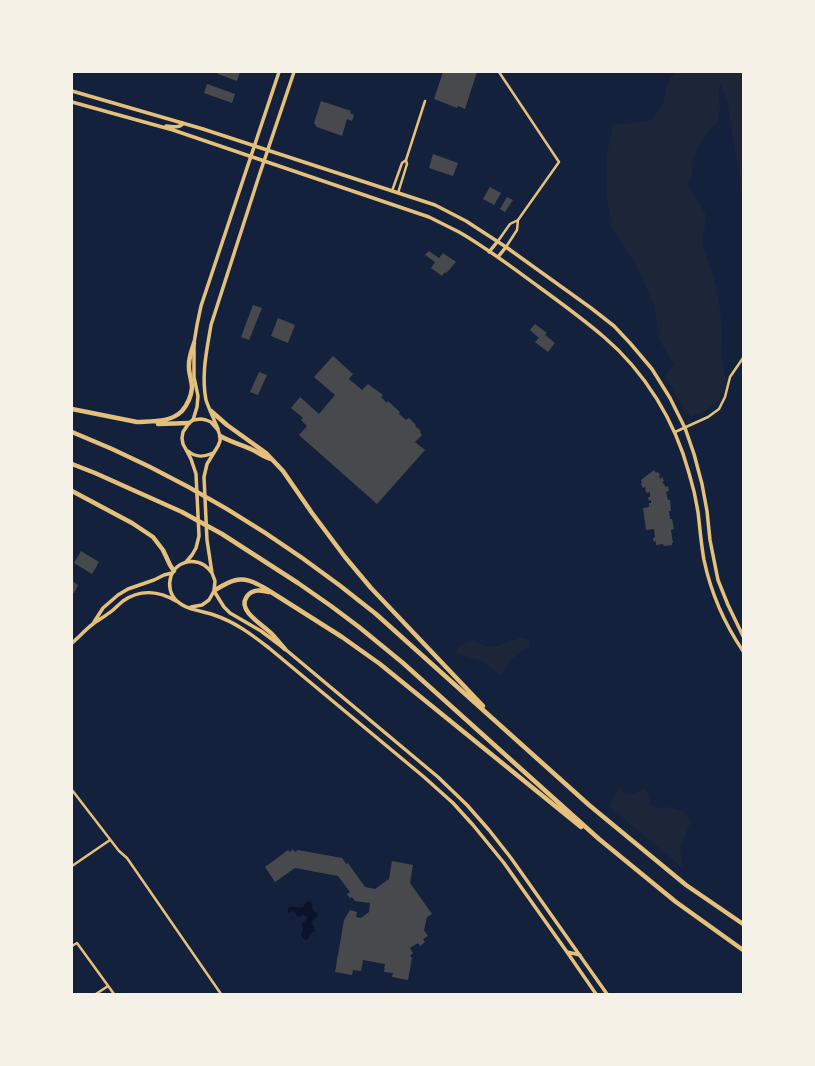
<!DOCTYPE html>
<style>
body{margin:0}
#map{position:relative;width:815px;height:1066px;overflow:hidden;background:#14213d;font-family:"Varela Round",sans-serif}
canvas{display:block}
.frame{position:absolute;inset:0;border:73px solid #f6f1e7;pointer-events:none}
</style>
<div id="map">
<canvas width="815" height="1066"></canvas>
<div class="frame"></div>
</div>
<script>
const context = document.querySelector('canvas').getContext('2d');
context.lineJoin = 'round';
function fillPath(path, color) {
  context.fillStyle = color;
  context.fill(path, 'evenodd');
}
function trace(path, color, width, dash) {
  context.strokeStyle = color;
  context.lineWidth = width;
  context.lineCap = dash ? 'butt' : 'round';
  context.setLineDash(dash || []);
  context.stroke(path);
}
const green = new Path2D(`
 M676,72h67v127l-16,-99 -7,-17 -1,12 1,14 -3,14 -10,9 -9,15 -4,13 -2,13 -4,13 17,27v13l-2,8v12l13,39 4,24 2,23 -1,22 5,29 -2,8 -5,9 -14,11 -14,6 -9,-11 -17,-30 9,-11 -14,-24 -6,-36 -19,-42 -23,-34 -5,-31v-45l6,-28 31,-3 9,-3 10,-15 3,-16 5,-11z
 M520,638l9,2v6l-17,13 -10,16 -4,-1c-8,-8 -13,-13 -25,-16 -5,-2 -10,-1 -15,-5l-1,-5 8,-5 10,-2 10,5h12z
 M620,786l2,6 7,3 16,-6 4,7 1,9 9,3 10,-1 15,5 7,9 -11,27 3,20 -74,-62z`);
const water = new Path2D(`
 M309,901c6,3 0,9 8,12l1,3 -3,2 -3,4 3,8 -5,4 -2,5 -3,1 -4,-5 2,-5 -1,-7 4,-3 1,-2 -1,-2 -2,-1 -6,2 -3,-4 -2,-2 -5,2v-5c8,-5 13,6 18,-6z`);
const building = new Path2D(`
 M218,72h22l-3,9 -19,-7z
 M443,72h34l-12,37 -7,-3 -1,2 -23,-9z
 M207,84l28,10 -3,9 -28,-10z
 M321,101l30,10 -1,2 4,2 -2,6 -5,-2 -5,17 -25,-9 -3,-4z
 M433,154l25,9 -5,13 -24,-8z
 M490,187l11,6 -7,12 -11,-6z
 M507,197l6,3 -8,12 -5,-3z
 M429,251l10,7 4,-5 13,9 -7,8 -3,3 -1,-1 -3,4 -11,-8 4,-6 -10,-7z
 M253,305l9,3 -13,32 -8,-3z
 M278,318l17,7 -7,18 -17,-7z
 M535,324l12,9 -2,2 10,8 -7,9 -13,-10 4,-4 -9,-8z
 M333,356l20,18 -4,5 13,11 6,-6 15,11 -2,2 6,6 1,-2 12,11 -1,2 7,6 3,-2 7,7 -1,1 6,5 -1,1 2,3 -7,7 10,8 -48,54 -78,-69 8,-9 -6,-6 2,-2 -12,-10 9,-11 19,17 16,-19 -21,-18z
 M259,372l8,3 -9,20 -8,-3z
 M654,470l2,3 2,-1 2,3 -1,1 1,3 2,-2 2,4 -2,1 4,5 2,-1 1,5 -3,1 2,8h2l1,11h-2l1,8h2l2,10 -3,1 2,13h-1v2l-8,1 -1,-2 -7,1v-4l-2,1 -1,-4 2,-1 -1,-8 -8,1 -3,-22 6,-1v-4h2v-3l-2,1 -1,-4h2v-4l-1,-1 -2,1 -2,-3 1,-2 -1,-1 -2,1 -2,-4 1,-1 -1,-3z
 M81,551l18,11 -7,12 -18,-11z
 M72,581l6,4 -4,8 -2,-1z
 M293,849l2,3 3,-2 44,8 4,6 2,-1 17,24 10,2 14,-10 3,-18 21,4 -3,18 22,31 -5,3 -3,13 4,6 -5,3 2,3 -5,4 -2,-3 -8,5 3,5 -3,3 2,2 -4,22 -16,-3 1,-4 -9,-1 1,-8 -22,-4 -2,11 -8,-1 -1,5 -17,-3 9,-52 6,-10 7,2 -1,5 5,1 8,-6 1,-9 -15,-2 -3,-4 -2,1 -3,-4 3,-2 -12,-16 -43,-8 -20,14 -10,-15 23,-17 2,2z`);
const minor = new Path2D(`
 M499,72l60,90 -41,58 -1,10 -11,17
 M392,191l10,-28 4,-3
 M398,193l9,-29 -1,-4 19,-59
 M498,241l12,-17 8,-4
 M675,432l33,-15 11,-8 6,-12 5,-20 13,-19
 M72,790l47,61 8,7 94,136
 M72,866l38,-26
 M72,946l5,-3 37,51
 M96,994l12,-8`);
const secondary = new Path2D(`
 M72,91l131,38 232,76 31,16 40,26 85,61 23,18 16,17 22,26 18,29 15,30 9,26 8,30 5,27 3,29 8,40 10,25 15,31
 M72,102l101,28 256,87c10,5 20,10 30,15 28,16 54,36 80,55 22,16 44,32 65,50 41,35 71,84 85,136 4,13 7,26 9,39 2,16 3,32 6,48 7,33 20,63 39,91
 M166,126c6,0 14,3 17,-3
 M489,252l9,-11
 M498,257l8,-10
 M193,420l4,-13 1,-11 -4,-19v-34l3,-18 4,-19 78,-234
 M218,429c-4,-10 -9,-20 -12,-29 -5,-25 1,-51 5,-75l48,-149 35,-104
 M94,622l9,-14 15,-13 10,-6 26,-9 10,-5 8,-2
 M72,643c7,-6 14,-14 21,-19 5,-4 11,-7 16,-11 5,-3 9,-8 14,-12 17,-12 36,-10 53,0`);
const primary = new Path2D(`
 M188,451c8,7 16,6 25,2
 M186,562l6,-7 4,-7 3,-12 -3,-62 -5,-15 -8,-15 -1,-6 1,-6 6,-9 4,-3 8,-1 5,1 5,2 7,8 2,6v5l-2,5 -11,18 -3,13 3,63 5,33 3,8 -1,10 -5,9 -7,5 -11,2
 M212,573c-2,-3 -5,-6 -8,-8 -12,-7 -28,-3 -33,11 -3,9 -1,19 6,25 9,9 26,10 37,14 21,7 37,19 55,33l155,129 29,26 20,22 31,38 63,89 29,42
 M214,591l10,16 6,6 31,18 24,18 153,128 29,28 22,25 22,28 96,136
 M567,952l13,3`);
const motorway = new Path2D(`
 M72,409l65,13
 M211,411l16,14 39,28 17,18 29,42 33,44 26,31 112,118
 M136,422c16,-1 34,1 46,-11 6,-7 9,-14 10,-23 0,-8 -4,-16 -3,-24 0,-7 3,-14 5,-21
 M158,424l31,-1
 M72,432c110,44 212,107 304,182l213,191 97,80 57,39
 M220,436c11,6 22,9 33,14 6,3 11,7 18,9
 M72,464l23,9 87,39 40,22 76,49 33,23 28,21 44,36 196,176 77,63 67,48
 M72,491l60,32 21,14 10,13 7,15 4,6
 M215,590c15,-9 25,-15 42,-6 5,2 9,5 14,8l71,45 38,27 201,163
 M271,592c-5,0 -11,-3 -16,-1 -4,1 -7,3 -9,7 -8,13 17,27 25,35 5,5 9,11 14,16`);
fillPath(green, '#1d2539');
fillPath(water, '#0b132b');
fillPath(building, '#48494c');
trace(minor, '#e5c07b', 2.5);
trace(secondary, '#e5c07b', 3.5);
trace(primary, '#e5c07b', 3.5);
trace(motorway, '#e5c07b', 4.5);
</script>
